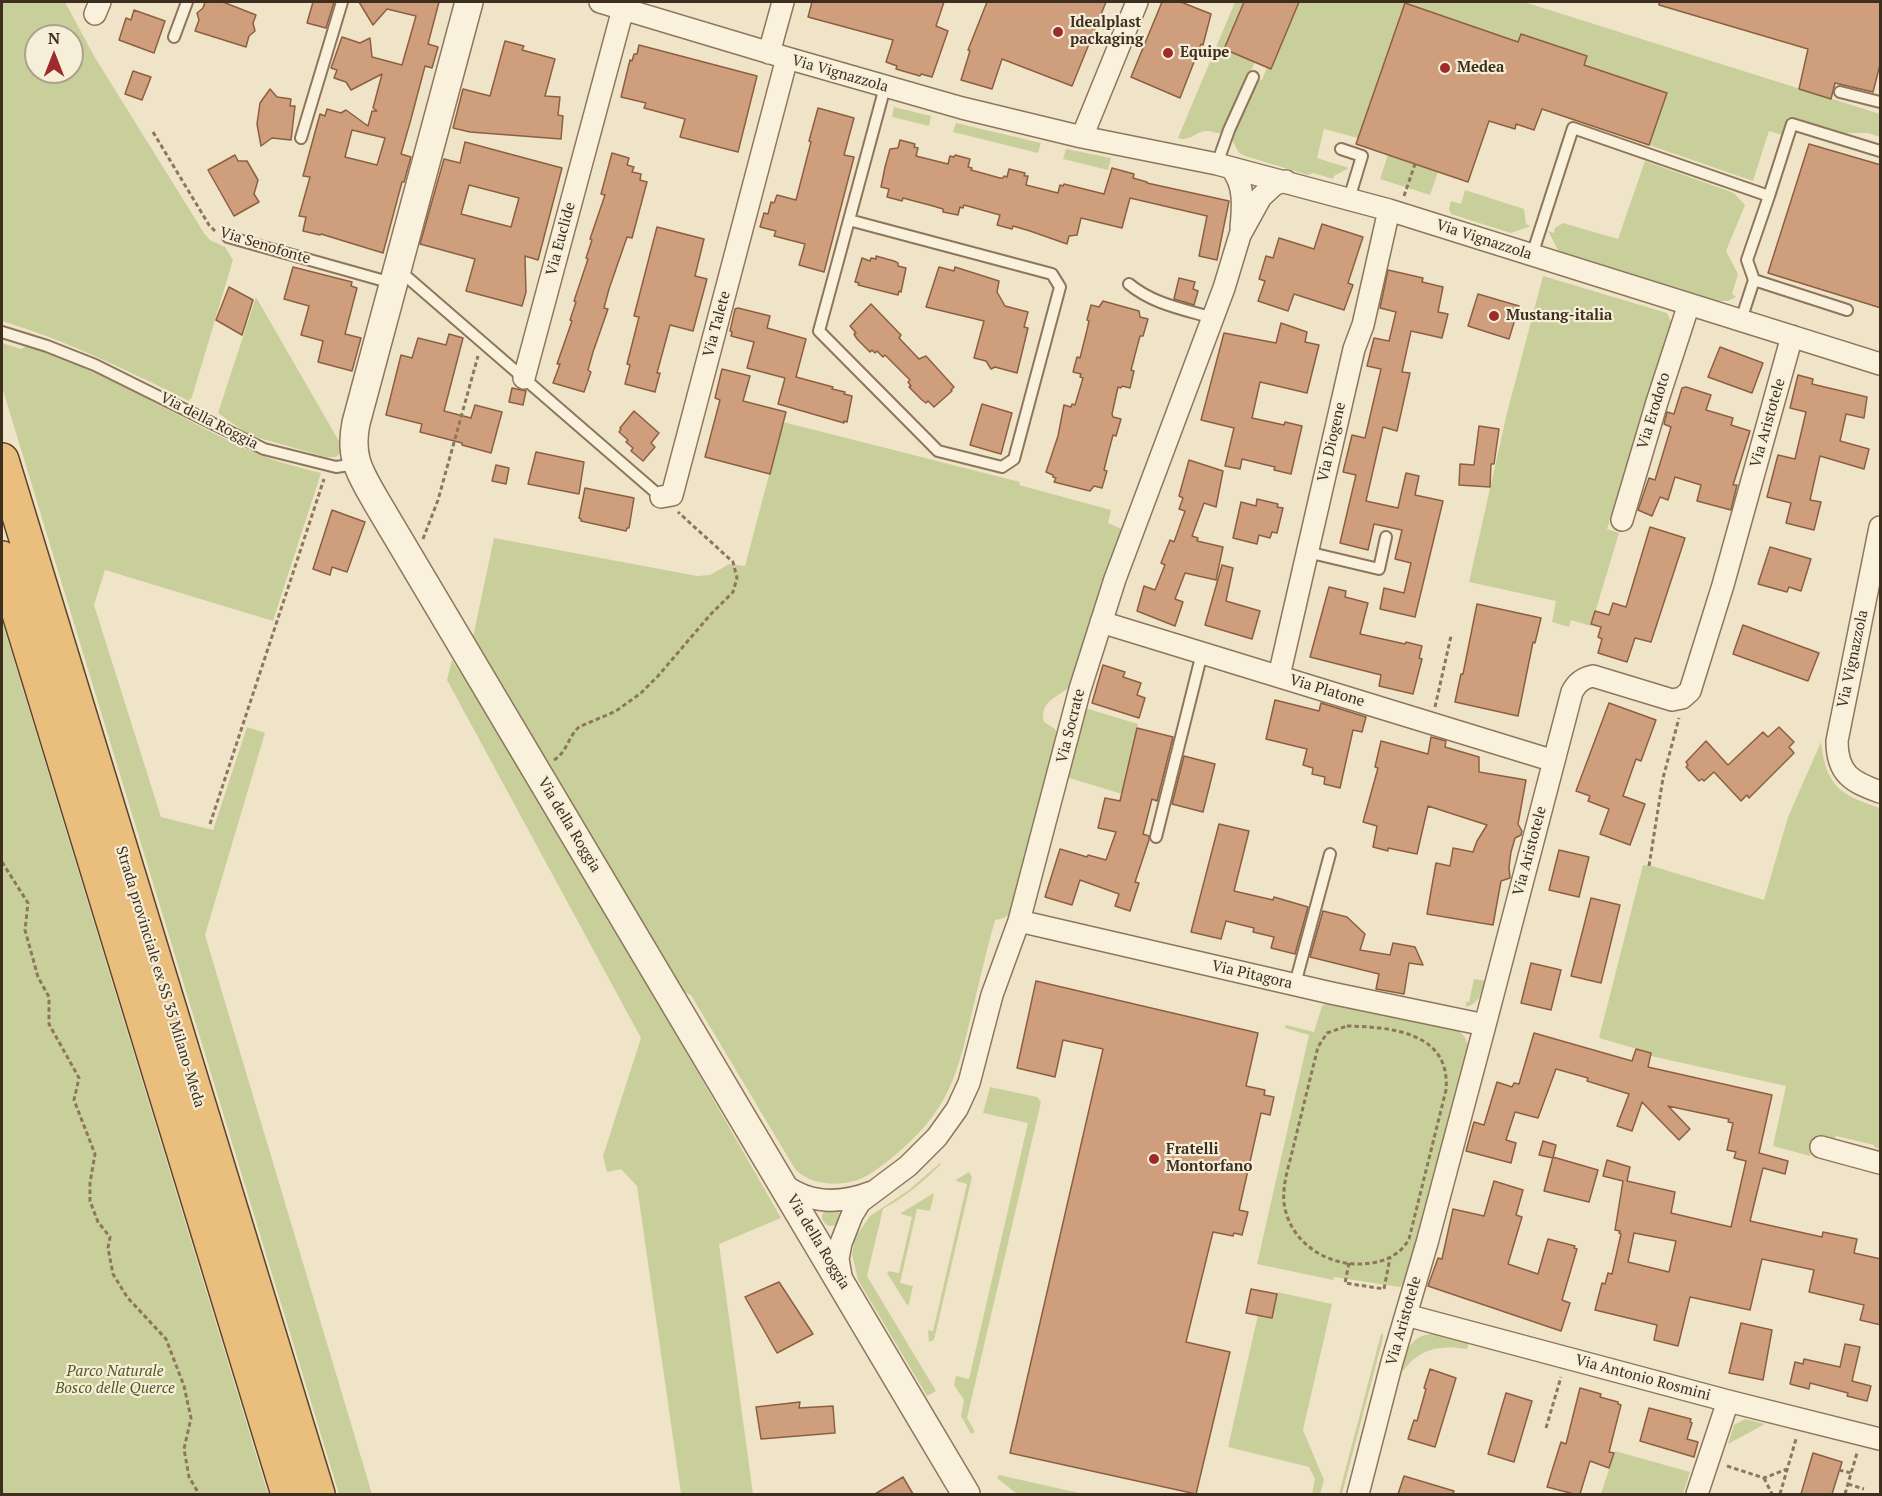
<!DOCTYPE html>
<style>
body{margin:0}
#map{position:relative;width:1882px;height:1496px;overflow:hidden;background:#f0e4c8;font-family:"PT Serif",serif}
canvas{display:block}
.frame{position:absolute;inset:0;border:3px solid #3d2e20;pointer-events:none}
.north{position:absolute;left:24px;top:24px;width:60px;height:60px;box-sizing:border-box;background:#f7eed8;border:2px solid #ada18e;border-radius:50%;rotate:0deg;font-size:16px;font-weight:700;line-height:24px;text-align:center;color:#3d2e20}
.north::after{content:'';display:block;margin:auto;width:21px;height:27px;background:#9e2a2b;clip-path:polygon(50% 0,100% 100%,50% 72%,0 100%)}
</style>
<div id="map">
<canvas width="1882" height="1496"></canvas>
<div class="frame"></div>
<div class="north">N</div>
</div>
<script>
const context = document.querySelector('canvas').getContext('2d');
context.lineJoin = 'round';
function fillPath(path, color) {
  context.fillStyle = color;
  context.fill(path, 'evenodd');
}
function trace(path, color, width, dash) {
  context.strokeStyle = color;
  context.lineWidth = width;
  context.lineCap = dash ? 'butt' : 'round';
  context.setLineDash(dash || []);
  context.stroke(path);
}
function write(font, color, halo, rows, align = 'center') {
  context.font = font + ' "PT Serif",serif';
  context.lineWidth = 4.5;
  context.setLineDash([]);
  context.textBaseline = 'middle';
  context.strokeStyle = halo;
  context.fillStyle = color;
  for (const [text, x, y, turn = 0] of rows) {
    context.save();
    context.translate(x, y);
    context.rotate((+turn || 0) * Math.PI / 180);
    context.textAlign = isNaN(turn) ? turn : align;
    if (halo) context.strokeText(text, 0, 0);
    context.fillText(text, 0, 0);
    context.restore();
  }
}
const green = new Path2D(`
 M2,2h63l29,54 110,177 6,7 15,7 8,13 -41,137 -3,4c-61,-30 -123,-61 -187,-80zM36,36h36v36h-36z
 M1235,2h9l-20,47 31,13 -33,71c-6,1 -9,-2 -15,-2 -11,0 -17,11 -29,7z
 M1299,2h225l356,112v23l-12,-4h-24l-56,-16 -6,18 -13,-4 -16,50 -104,-36 17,-52 -82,-28 3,-9 -66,-22 -3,8 -113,-39 -47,135 -34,-9 -7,29 32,10 -15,8 -1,3 -20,-6 -5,2 -63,-19 -6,-3 -8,-15 27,-59 4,1 5,-13 4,2z
 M894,107l37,9 -2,10 -37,-9z
 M956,123l85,20 -3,10 -85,-21z
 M1066,149l45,9 -3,12 -45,-11z
 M1388,155l50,17 -8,23 -50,-16z
 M1645,161l89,32 11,12 -19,46 12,23 -6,20 4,3 -8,4h-16l-145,-46 -9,-5 -10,-19 6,2 1,-5 8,-5 55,16z
 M1465,190l59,19 2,15 5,2 -20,7 -60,-19 -2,-5 2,-8 10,3z
 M1543,276l124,37 4,9 -64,207 12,4 -28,93 -20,-6 -2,7 -17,-5 4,-21 -87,-19 38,-169z
 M256,297l84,146v10l-4,4h-10l-67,-19 -17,-8 -24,-17z
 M2,343l19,6 6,-3c80,25 148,71 224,105 22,10 46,16 70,22l-48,148 -168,-51 -11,35 67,212 52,13 34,-103 18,6 -60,202 167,559h-33l-337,-1107z
 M783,422l237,60 -1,3 92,25 -3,13 16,7 -54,157c-13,10 -31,15 -26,35l11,7 3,5 -45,178 -9,6 -9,2c-8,29 -15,58 -22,88 -8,33 -15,70 -34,99 -12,19 -28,35 -46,50 -13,10 -27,22 -43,25 -18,4 -42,1 -55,-13l-104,-174 -10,-4 -206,-348 -2,-6 21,-99 203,38 13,-1 19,-11 16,2z
 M2,621l266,873h-266z
 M452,660l9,14 7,-4 313,548 -62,26 34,250h-72l-44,-308 -16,-17 -14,3 -4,-16 38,-118 -194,-358z
 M1085,708l53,16 -16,70 -56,-17z
 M1821,742c5,44 19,53 59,66v341l-6,-2v-2l-38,-9 -2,4 -18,-4 -6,20 -37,-10 13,-60 -135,-30v-3l-52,-15 44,-173 9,1 112,34 24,-83z
 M1474,979l12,2c-4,12 -7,23 -20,26v-5h3z
 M1328,1002l126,26c9,5 14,11 14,22l-60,230 -8,7 -66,-10 -1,3 -76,-16 52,-229 -24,-7 1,-3 28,7 8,-26z
 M990,1087l47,10 4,5 -74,316 8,14 -4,2 -10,-18 3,-16 -10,-15 2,-9 13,3 59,-256 -45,-10z
 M940,1163l1,1c-18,18 -36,33 -58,45l-16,67 69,115 -9,5 -69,-116 -6,-26 3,-16 15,-22 39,-26z
 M969,1172l3,5 -38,163 -5,2 -1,-12 5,1 34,-147 -11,-3 1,-2z
 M932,1194h2l-4,17 -13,-2 -17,74 13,3 -4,18 -2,1 -20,-32 2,-2 10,2 13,-56 -11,-3v-1z
 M822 1217a9 9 0 1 1 18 0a9 9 0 1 1-18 0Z
 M1277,1292l55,12 -29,126 21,50 -4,14h-8l3,-15 -6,-12 -81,-20 30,-132 14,3z
 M1381,1334h2v4l-41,156h-3z
 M1434,1334l35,9 -2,6c-20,-3 -39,-3 -55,12 -5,4 -8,10 -13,13 7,-20 10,-40 35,-40z
 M1745,1419l20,5 -37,20 6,-19z
 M1615,1451l75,21 -7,22h-82z
 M999,1475l85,19h-47l-1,-1 -19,1 -20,-16z`);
const building = new Path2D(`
 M205,2h18l33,13 -3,8 2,8 -6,5 -3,11 -51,-16 4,-11 -2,-7 6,-5z
 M313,2h21l-8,26 -19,-5z
 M359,2h80l-11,42 10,3 -6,21 -7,-2 -14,53 -10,35 10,3 -7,25h-2l-19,71 -62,-19 -1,1 -17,-4 3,-14 -7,-1 11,-39 -7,-1 17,-62 5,2 2,-7 14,4 5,-3 22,16 4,-15h5l-4,-3 9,-34 -31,16 -5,-8 -12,-4 3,-8 -6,-2 11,-31 18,6 10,-5 2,19 30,8 14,-49 -29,-7 -14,16zM352,130l33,8 -8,27 -32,-8z
 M812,2h132l-8,24 12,5 -16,46 -11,-3 -1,2 -24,-7 1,-3 -11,-4 7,-22 -85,-23z
 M987,2h119l-34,84 -70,-27 -10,30 -31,-9 9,-29 -2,-1z
 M1162,2h19l30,12 -8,31 -2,-1 -21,54 -49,-21z
 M1244,2h55l-28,67 -47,-20z
 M1659,2h222v59l-8,31 -38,-9 -4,16 -32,-10 9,-40 -149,-44z
 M1405,3l113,39 3,-8 66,22 -3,9 83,28 -18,52 -107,-36 -8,21 -18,-6 -1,5 -26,-8 -21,61 -112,-38z
 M134,10l31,11 -11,32 -35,-13 7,-22 5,2z
 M505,41l19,5 -2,4 33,9 -10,37 15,1 -2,18 5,1 -2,23 -91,-7 -17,-4 10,-39 27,7z
 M639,45l118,31 -19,76 -58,-15 5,-18 -41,-11 2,-5 -25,-6 9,-37 2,1 2,-7h3z
 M133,71l18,6 -9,23 -17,-6z
 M270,89l7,8 14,2 -1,7h5l-4,34 -19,-2 -11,8 -4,-22 3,-21z
 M818,108l36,10 -10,37 10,2 -30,115 -25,-7 6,-21 -31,-8 2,-5 -16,-4 4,-14 4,1 3,-12 3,1 3,-8 19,5 15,-58 -2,-1z
 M900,140l15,4 -1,3 4,1 -2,8 32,8 2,-8 4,1 1,-2 15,4 -2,8 4,1 -1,2 29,8h3l1,-2 3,1 2,-8 16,4 -1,3h4l-2,9 32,8 2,-8 3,1 1,-2 40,10 8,-26 22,6 -1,4 14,4v1l82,18 -12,59 -18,-4 8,-40 -77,-18 -8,30 -41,-10 -4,17 -8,1 -2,8 -37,-13 -17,-5 -1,3 -15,-4 3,-10 -36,-10 -1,3 -3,-1 -2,8 -15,-3v-3l-10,-3 -30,-8 -1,3 -15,-4 2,-8 -8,-2 4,-20 5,-18 8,-1z
 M465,142l97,26 -24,92 -13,-4 1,36 -4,14 -56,-15 9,-32 -55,-15 24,-85 16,4zM469,185l50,13 -8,29 -50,-13z
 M1809,144l72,21v143l-113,-35z
 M612,153l17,5 -2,7 7,2 -2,5 9,2 -1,6 7,2 -15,56 -5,-1 -18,52 -5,19 4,1 -15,43 -5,18 3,2 -7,20 -31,-9 7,-19h-3l15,-43 -2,-1 6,-18 -2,-1 14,-42 -2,-1 6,-18 -2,-1 15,-44 -4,-1z
 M235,155l3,6h9l11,19 -4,14 5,8 -25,14 -26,-46z
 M1322,224l41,13 -15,46 5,2 -9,25 -50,-16 -6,17 -30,-10 7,-20 -6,-2 7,-23 7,2 6,-20 35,11z
 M657,227l47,12 -9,37 12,3 -14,52 -23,-6 -13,48h3l-5,19 -30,-8 5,-19 -3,-1 12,-47 -5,-1z
 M876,256l18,5 4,2v3l8,2 -5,24 -2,-1 -1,4 -40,-10 1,-2 -4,-1 7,-24 8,3 1,-3 5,1z
 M293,267l59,15 -1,4 6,2 -12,46 16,4 -9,33 -34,-9 5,-21 -22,-6 8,-29 -25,-7z
 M939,267l15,4 1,-4 44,14 -2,11 8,14 23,6 -4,15 4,1 -11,45 -22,-6 -4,2 -5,-8 -12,-3 10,-37 -58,-14z
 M1388,270l35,8 -1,4 21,5 -5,25 10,2 -6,24 -31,-7 -9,41 8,1 -13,58 -14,-4 -17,74 32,7 8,-35 13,3 -4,19 28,6 -28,116 -35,-8 4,-21 20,5 7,-30 -16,-4 7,-29 -28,-6 -6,26 -28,-7 16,-68 -13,-3 9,-37 13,3 16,-69 -14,-3 7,-28 15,3 7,-29 -16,-4z
 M1179,278l16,4 -2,7 5,2 -4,14 -20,-6z
 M229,287l24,13 -11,35 -26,-15z
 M1478,294l41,12 -10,33 -41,-13z
 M1103,301l36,10 1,6 8,2 -5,17h-3l-9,34 3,1 -4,17 -8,-2 -1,2 -3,-1 -6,27 1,3 8,2 -5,17 -3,-1 -5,19 -4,16 3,1 -5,17 -8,-2 -4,5 -36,-9 2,-4 -3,-1v-2l-7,-3 12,-36 6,-31 7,2 1,-3 3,1 8,-27 -3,-1 1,-3 -8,-2 4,-15 3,1 7,-28 2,-9 -2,-1 4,-15 8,2z
 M871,304l30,31 -2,3 20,21 7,-3 28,31 -3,3 1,1 -18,16 -6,-6 -2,2 -4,-3 -13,-13 2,-1 -3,-4 2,-2 -25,-25 -2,2 -6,-6 -2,2 -3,-3 -2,2 -13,-13 -3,-5 2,-1 -6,-7z
 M738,308l32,8 -3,12 39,11 -10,38 37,10 -1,2 13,3 -1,2 8,2 -5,26 -3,-1v2l-66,-19 7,-26 -38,-10 7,-26 -23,-6 1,-4 -2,-1 5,-22z
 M1281,323l26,9 -2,10 14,3 -12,48 -47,-11 -8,36 32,7 1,-3 17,4 -11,48 -17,-4 1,-3 -33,-8 -2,10 -15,-3 9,-38 -33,-8 23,-87 52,10z
 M449,334l14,4 -19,73 27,7 4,-13 27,7 -11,41 -29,-8v-2l-42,-11 2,-8 -36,-9 15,-60 11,3 6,-20 28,7z
 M1720,347l43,16 -11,30 -44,-16z
 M722,369l28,7 -7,25 43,11 -16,62 -65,-17 15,-57 -5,-2z
 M1798,375l15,4 -1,5 55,13 -3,21 -18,-4 -6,27 29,8 -5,20 -44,-13 -10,44 11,2 -7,28 -28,-7 5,-20 -24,-6 11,-42 17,4 11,-47 -16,-4z
 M1686,387l25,8 -5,15 27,8 -2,7 19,6 -17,54h4l-6,25 -34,-9 4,-16 -26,-8 -7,23 -8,-3 -8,19 -14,-6 11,-32 6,2 16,-53 -7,-3 3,-12 7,2 8,-26z
 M512,388l14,3 -3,14 -14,-3z
 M982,404l30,9 -11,41 -31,-9z
 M634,411l25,22 -8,10 4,4 -12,14 -12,-10 2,-3 -7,-6 2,-2 -9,-8 2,-3 -1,-1z
 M1479,426l20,3 -5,35h-3l-1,23 -31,-2 1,-21 14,1z
 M536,452l48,10 -5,32 -51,-10z
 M1189,460l34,11 -7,36 -12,-4 -12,33 6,2 -1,3 26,6 -7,33 -31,-7 -10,26 8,3 -8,24 -38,-15 7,-25 11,4 10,-25 -4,-2 9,-23 4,2 11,-31 -6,-2 4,-11 -4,-2z
 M496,465l13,3 -3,16 -14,-3z
 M585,488l49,10 -5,30h-2l-1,3 -45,-10v-2l-2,-1z
 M1257,499l21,5 -1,3 6,1 -6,25 -5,-1 -2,6 -11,-3 -2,9 -24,-6 8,-36 15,4z
 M332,510l33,12 -18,50 -15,-5 -2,8 -17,-6z
 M1650,527l35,11 -34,104 -16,-4 -8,24 -29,-9 4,-14 -4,-2 3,-10 -10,-3 4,-13 14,4 4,-12 13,4z
 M1770,547l41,12 -10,32 -12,-4 -2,5 -29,-8z
 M1222,565l11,3 -7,33 34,10 -8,28 -47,-14z
 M1329,587l17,4 -1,6 23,6 -8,31 45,10 1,-2 16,4 -3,12 3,1 -9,35 -34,-8 2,-11 -71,-18z
 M1477,604l64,14 -6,25 -2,-1 -15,74 -63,-14 6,-28h2z
 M1743,625l76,28 -11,28 -75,-27z
 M1103,665l22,7 -2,5 18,6 -4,12 8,3 -6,20 -47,-15z
 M1275,700l44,11 2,-8 45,14 -4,15 -9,-2 -13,58 -16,-4 1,-7 -13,-3 1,-6 -10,-3 4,-16 -41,-10z
 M1609,703l47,17 -15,41 -5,-2 -13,37 22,8 -15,41 -30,-11 9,-25 -21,-8 2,-5 -14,-5z
 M1779,727l15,15 -5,5 5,6 -45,45 -2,-3 -6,6 -27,-29 -10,9 -2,-2 -3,2 -13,-14 2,-2 -2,-3 20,-21 22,24 35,-33 5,5z
 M1137,728l36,9 -16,64 -5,-2 -9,35 6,2v4l-14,42 4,1 -9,28 -15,-5 4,-12 -39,-14 -8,25 -27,-8 15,-48 27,8 1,-2 18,5 10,-28 -18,-4 7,-30 15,3z
 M1431,737l15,4 -1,6 34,10v15l47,8 -8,44 4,7 -1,4 -6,3 -4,14 -2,15 1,11 -9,3 -8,44 -66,-11 9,-51 14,3 3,-18 20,4 4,-11 10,-16 -59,-19 -11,48 -29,-6v3l-15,-4 4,-21 -14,-4 15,-54 -3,-1 6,-26 47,13z
 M1184,756l31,8 -12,48 -31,-8z
 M1219,824l30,7 -15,60 39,9 1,-3 34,10 -13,47 -24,-6 3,-11 -21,-5 1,-4 -28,-7 -5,18 -30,-7z
 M1559,850l30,7 -10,40 -30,-7z
 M1591,898l29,7 -19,78 -30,-7z
 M1323,911l24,6 18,17 -5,16 30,5 3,-12 22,4 8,18 -14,-2 -5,31 -28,-5 3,-15 -69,-17z
 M1531,963l30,7 -10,40 -30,-7z
 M1036,981l222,52 -12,53 19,4 -1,5 10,2 -4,18 -9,-2 -22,97 9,2 -6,23 -8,-2 -1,3 -20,-4 -27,110 44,10 -34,142 -186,-41 93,-404 -40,-9 -8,37 -38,-9z
 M1534,1033l98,28 4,-12 15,4 -3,14 124,28 -13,58 29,8 -3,13 -22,-6 -13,53 72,16 1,-5 34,7 -3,14 27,6v66l-21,-5 4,-15 -55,-13 5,-22 -52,-11 -12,51 -60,-13 -12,49 -24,-6 3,-15 -62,-15 7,-27 3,1 3,-11 4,1 9,-40 -2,-1 1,-2 -5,-1 8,-49 -20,-5 4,-16 23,7 -3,14 48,11 -4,21 60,14 15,-66 -12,-3 2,-6 -9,-2 6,-27 -5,-1 1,-3 -61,-13 22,23 -11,11 -37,-38 -10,29 -15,-5 12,-32 -42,-13 1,-3 -32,-9 -18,49 -23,-6 -9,28 10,3 -5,20 -45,-12 8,-29 10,3 13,-43 15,5 2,-4 5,1zM1634,1233l42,8 -7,31 -41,-10z
 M1543,1141l13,4 -3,13 -14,-3z
 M1553,1157l45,13 -9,32 -45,-11z
 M1494,1181l29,9 -7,25 6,2 -14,47 30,10 10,-35 27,7 -1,2 3,1 -15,51 8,3 -9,28 -133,-45 10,-28 4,1 11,-50 31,7z
 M779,1282l34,52 -36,19 -32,-56z
 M1251,1289l26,5 -5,24 -26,-5z
 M1741,1323l31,7 -9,50 -34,-7z
 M1845,1344l15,3 -8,34 19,5 -4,15 -20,-5 1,-3 -38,-10 -1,6 -19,-5 5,-22 8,2 1,-5 36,8z
 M1430,1369l26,9 -21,69 -27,-8 6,-19 3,1 9,-32 -2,-1z
 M1580,1388l21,6 -1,3 18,5v2l3,1 -12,47 5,1 -5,15 -19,-7 -10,33h-6l-27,-7 14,-45 5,2z
 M1506,1393l26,8 -18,61 -26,-8z
 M800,1402l-1,6 34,-2 2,27 -74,6 -5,-32z
 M1649,1408l42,11 -1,3 2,1 -5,16 11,3 -4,15 -54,-16z
 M1813,1453l29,9 -10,32h-31z
 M1404,1476l50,15 -1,3h-55z
 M903,1477l10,17h-38z`);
const path = new Path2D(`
 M153,132l56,93 7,7
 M1404,196l11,-32
 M423,539l15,-39 40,-144
 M1435,707l16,-71
 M554,760c13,-8 14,-23 25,-33l37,-16 25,-18 17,-17 52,-61 23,-23 4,-14 -4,-16 -55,-50
 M210,824l114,-345
 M2,862l26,41 -3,27 13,47 11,20v27l30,54 -5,22 21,54 -5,29v18l8,21 12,15 -2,11 5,26 14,23 39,42 18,47 7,32 -7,31 5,28 10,17
 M1649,866l14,-88 16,-60
 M1347,1026c44,1 104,6 99,64l-37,149c-10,19 -31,25 -51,25 -35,0 -69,-24 -74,-61 -2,-20 6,-40 10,-59 8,-32 16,-65 24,-97l9,-14z
 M1349,1263l-4,20 39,6 6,-31
 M1546,1428l15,-51
 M1727,1466l37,12 23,-9
 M1839,1470l12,3
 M1764,1478l8,16
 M1848,1484l16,5
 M1780,1494l16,-55
 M1845,1494l12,-41`);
const service = new Path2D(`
 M174,37l13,-35
 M1840,92l40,10
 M301,138l41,-136
 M1341,149l21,7 -13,43
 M1217,164l12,-34 24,-53
 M1769,196l-22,64 7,20 93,30
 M849,220l203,54 8,13 -46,172 -12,8 -64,-16 -119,-120 66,-244
 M228,237l164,46
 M1532,255l41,-127 196,68 23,-72 88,27
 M400,271l261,226
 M1129,284c24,20 54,25 84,34
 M1741,320l13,-40
 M2,332l45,14 48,19 169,84 72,18 20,-3
 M1307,552l72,17 7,-32
 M1156,837l46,-184
 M1295,984l35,-130`);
const minor = new Path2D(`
 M600,2l187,56 175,50 120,29 135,27 172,46 491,154
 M95,14l5,-12
 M769,53l14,-51
 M1082,137l55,-135
 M1231,168c14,16 12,39 10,60
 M524,378l99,-369
 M661,497l11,-2 115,-437
 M1622,520l35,-118 32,-98
 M1880,527l-43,214c0,33 15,41 43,51
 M1101,622l453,139
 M1279,676l75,-327 9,-24 26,-115
 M1019,921l312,72 154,32
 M1821,1147l59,16
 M783,1184c26,20 58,20 89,8
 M842,1282l-4,-23 3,-16 11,-28 8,-13 48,-36 29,-29 20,-28 12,-26 23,-88 27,-74 61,-232 35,-110 109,-291 16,-53 21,-38 14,-13 11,-3
 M1406,1315l322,86 152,38
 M1358,1494l34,-132 35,-119 58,-218 87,-333c5,-10 11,-14 21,-16l79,24 10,-2 8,-7 33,-106 69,-249
 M1697,1494l31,-93`);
const tertiary = new Path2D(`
 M469,2l-113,421c-7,34 4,50 20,78l590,993`);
const trunk = new Path2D(`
 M2,460l316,1034
 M2,558l286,936`);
const markers = [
 [1058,32,6,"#9e2a2b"],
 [1168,53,6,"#9e2a2b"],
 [1445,68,6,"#9e2a2b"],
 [1494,316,6,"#9e2a2b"],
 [1154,1159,6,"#9e2a2b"]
];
const poiNames = [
 ["Idealplast",1070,23],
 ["packaging",1070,40],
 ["Equipe",1180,53],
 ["Medea",1457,68],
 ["Mustang-italia",1506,316],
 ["Fratelli",1166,1150],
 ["Montorfano",1166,1167]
];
const streetNames = [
 ["Via Vignazzola",840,74,16],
 ["Via Euclide",561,239,-75],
 ["Via Vignazzola",1484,240,18],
 ["Via Senofonte",265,246,17],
 ["Via Talete",717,324,-75],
 ["Via Erodoto",1654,411,-73],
 ["Via della Roggia",209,421,27],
 ["Via Aristotele",1768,423,-74],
 ["Via Diogene",1332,442,-77],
 ["Via Vignazzola",1853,659,-78],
 ["Via Platone",1327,691,17],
 ["Via Socrate",1071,726,-76],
 ["Via della Roggia",569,825,59],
 ["Via Aristotele",1530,851,-75],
 ["Via Pitagora",1252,975,13],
 ["Strada provinciale ex SS 35 Milano-Meda",160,977,73],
 ["Via della Roggia",818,1242,59],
 ["Via Aristotele",1404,1321,-74],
 ["Via Antonio Rosmini",1643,1378,15]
];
const parkNames = [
 ["Parco Naturale",115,1372],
 ["Bosco delle Querce",115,1389]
];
fillPath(green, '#c9cf9b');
fillPath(building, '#cf9f7d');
trace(building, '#8d5f41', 1.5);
trace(service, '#8d765c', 14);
trace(minor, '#8d765c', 24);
trace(tertiary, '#8d765c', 30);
trace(trunk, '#5b4430', 36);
trace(path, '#8d765c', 3, [4.5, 3]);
trace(service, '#faf1dc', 10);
trace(minor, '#faf1dc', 21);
trace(tertiary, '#faf1dc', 27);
trace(trunk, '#eabe7c', 33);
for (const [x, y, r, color] of markers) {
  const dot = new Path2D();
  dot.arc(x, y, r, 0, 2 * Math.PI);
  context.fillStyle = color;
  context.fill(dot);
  trace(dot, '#f7eed8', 2);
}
write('bold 15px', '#3d2e20', '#f7eed8', poiNames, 'left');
write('15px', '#3d2e20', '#f7eed8', streetNames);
write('italic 15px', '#4d5a26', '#f7eed8', parkNames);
</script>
